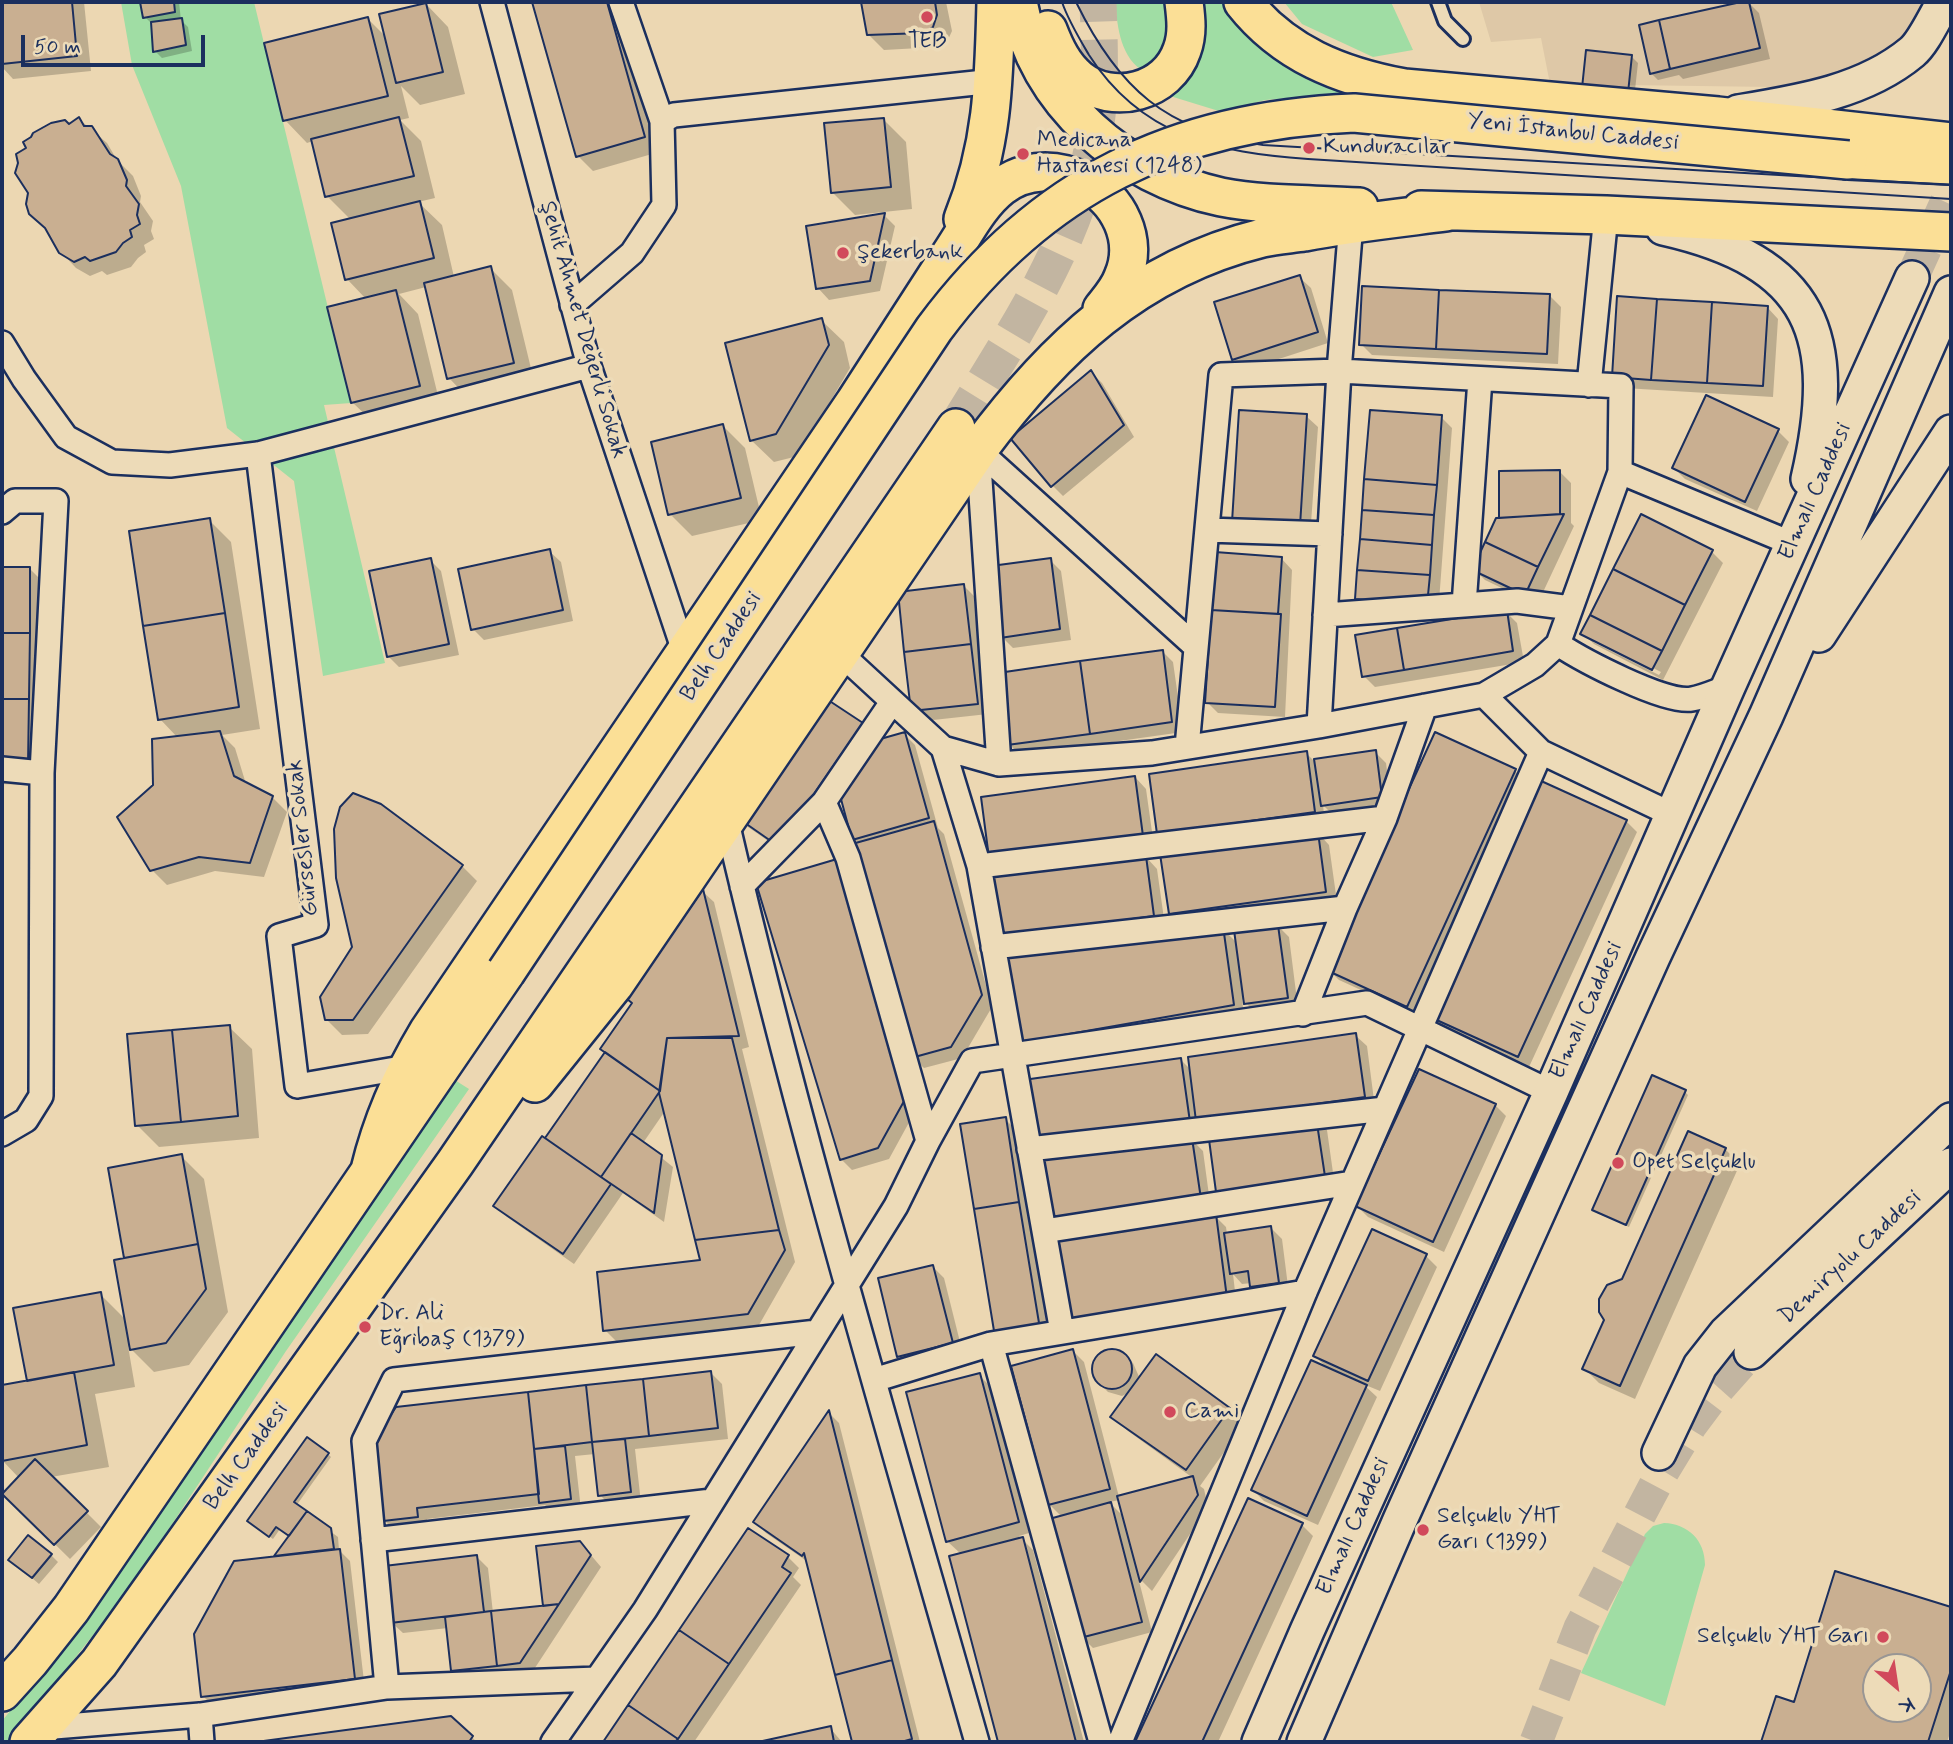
<!DOCTYPE html>
<meta charset="utf-8">
<style>
body{margin:0}
#map{position:relative;width:1953px;height:1744px;overflow:hidden;background:#ecd7b2;font-family:Mynerve,sans-serif}
canvas{display:block}
.frame{position:absolute;inset:0;border:4px solid #1b2f5e;pointer-events:none}
.north{position:absolute;left:1862px;top:1653px;width:70px;height:70px;box-sizing:border-box;background:#eddbb8;border:2px solid #999694;border-radius:50%;rotate:151deg;font-size:19px;font-weight:700;line-height:28px;text-align:center;color:#1b2f5e}
.north::after{content:'';display:block;margin:auto;width:24px;height:32px;background:#d1495b;clip-path:polygon(50% 0,100% 100%,50% 72%,0 100%)}
.scale{position:absolute;left:21px;top:35px;width:184px;height:32px;box-sizing:border-box;border:4px solid #1b2f5e;border-top:0;padding-left:9px;font-size:21px;line-height:24px;white-space:nowrap;color:#1b2f5e;-webkit-text-stroke:5px #eddbb8;paint-order:stroke}
</style>
<div id="map">
<canvas width="1953" height="1744"></canvas>
<div class="frame"></div>
<div class="north">K</div>
<div class="scale">50 m</div>
</div>
<script>
const context = document.querySelector('canvas').getContext('2d');
context.lineJoin = 'round';
function fillPath(path, color) {
  context.fillStyle = color;
  context.fill(path, 'evenodd');
}
function trace(path, color, width, dash) {
  context.strokeStyle = color;
  context.lineWidth = width;
  context.lineCap = dash ? 'butt' : 'round';
  context.setLineDash(dash || []);
  context.stroke(path);
}
function write(font, color, halo, rows, align = 'center') {
  context.font = font + ' Mynerve,sans-serif';
  context.lineWidth = 7;
  context.setLineDash([]);
  context.textBaseline = 'middle';
  context.strokeStyle = halo;
  context.fillStyle = color;
  for (const [text, x, y, turn = 0] of rows) {
    context.save();
    context.translate(x, y);
    context.rotate((+turn || 0) * Math.PI / 180);
    context.textAlign = isNaN(turn) ? turn : align;
    if (halo) context.strokeText(text, 0, 0);
    context.fillText(text, 0, 0);
    context.restore();
  }
}
const built = new Path2D(`
 M1479,2h448l-26,38 -50,31 -78,16 -223,-3 -9,-46 -50,4z`);
const green = new Path2D(`
 M121,2h133l97,401 -27,2 61,258 -62,13 -29,-195 -67,-53 -46,-242 -49,-121z
 M1115,2h61l2,31 -32,40c-26,-15 -28,-44 -31,-71z
 M1203,2h22l15,20 115,71 -90,7 -43,12 -52,-16 34,-83z
 M1284,2h107l22,48 -40,7 -71,-33z
 M450,1077l19,12 -183,262 -156,237 -117,149 -6,5h-5v-21l112,-139z
 M1664,1523c24,1 41,17 41,42l-40,141 -84,-33 64,-139 8,-8z`);
const shadow = new Path2D(`
 M2,2h82l7,69 -78,8 -11,-12z
 M142,2h37l2,18 7,7 4,24 -30,7 -7,-7 -2,-26 -8,-8z
 M534,2h82l43,150 -66,19 -15,-15z
 M863,2h83l6,29 -5,11 -9,5 -54,3 -15,-15z
 M1748,2l11,11 11,46 -87,20 -4,-4 -21,5 -7,-7 -10,-47z
 M426,4l22,23 17,67 -45,11 -19,-19 8,32 -9,2 21,21 14,57 -17,4 24,23 12,52 36,-9 22,22 23,95 -64,16 -22,-23 -23,-91 -27,7 19,20 23,94 -66,16 -23,-22 14,-103 -19,-20 4,-59 -24,-24 -14,-55 -6,2 -22,-23 83,-101 19,19z
 M1631,56l7,7 -4,36 -50,-12z
 M79,119l28,24 10,17 16,16 8,20 -1,6 13,19 -2,10 3,8 -10,6 2,7 -8,6 -7,9 -24,8 -5,-4 -12,5 -14,-8 -15,-16 8,-126z
 M884,120l22,22 6,67 -57,6 -23,-23z
 M884,215l11,11 -15,65 -51,9 -11,-12z
 M1299,277l12,11 17,55 -83,27 -12,-11z
 M1550,296l11,11 -3,57 -186,-9 -11,-11z
 M1767,307l11,12 -5,78 -149,-9 -11,-11z
 M821,320l23,22 6,26 -52,88 -24,6 -23,-22z
 M1091,372l11,11 32,54 -71,59 -11,-11z
 M1306,416l12,11 -8,110 -77,-15z
 M1441,417l11,11 -14,187 -70,-5 -11,-11zM1366,598l70,9 -70,-5z
 M723,426l22,22 17,72 -70,16 -22,-22z
 M1778,431l11,11 -32,69 -72,-32 -11,-11z
 M1560,472l11,11v40l3,3 -37,79 -52,-25 -11,-11 27,-49z
 M209,520l22,22 29,187 -38,6 13,13 11,36 26,13 15,15 -23,65 -49,-6 -48,14 -15,-15 3,-84 23,-48 -18,-19z
 M549,551l12,11 12,59 -89,19 -11,-11z
 M1712,552l11,11 -60,117 -69,-36 -11,-11zM1593,638l68,34 -2,3 -66,-33z
 M1281,558l11,12 -7,147 -67,-4 -11,-11z
 M430,560l11,11 18,84 -60,12 -11,-11z
 M1050,560l11,11 10,69 -58,8 -11,-11z
 M2,568h27l23,23 -2,195 -48,-2z
 M964,586l11,11 13,117 -64,7 -11,-11z
 M1506,612l11,11 7,39 -149,25 -11,-11z
 M1162,651l11,11 10,70 -163,23 -11,-11z
 M862,724l11,11 -7,10 38,-11 11,11 23,83 6,6 48,173 -30,51 -38,10 -12,-11 -53,-213 -5,-5 -12,-59 -52,76 -42,-29 -11,-11z
 M1375,752l11,11 6,45 -58,8 -11,-11 2,18 -166,10 147,-80 8,8z
 M1515,771l11,11 -108,234 -79,-36 -11,-11z
 M1135,777l11,12 8,57 -152,22z
 M1626,821l11,11 -108,235 -86,-39 -11,-11z
 M1318,833l11,12 8,57 -156,22 -11,-11z
 M1146,857l11,12 8,57 -152,22z
 M836,861l82,245 -29,53 -37,11 -11,-11z
 M462,866l15,15 -109,153 -26,1 -16,-16z
 M703,892l11,10 35,145 -7,2 53,213 -36,63 -143,16 -11,-11 97,-69 -37,-150 -22,32 30,24 -9,55 -41,-29 -49,71 -67,-47 -11,-11 50,-66 60,-87 27,-49z
 M1278,926l11,11 9,71 -41,6 -15,-15 2,17 -224,27 202,-115 15,15z
 M229,1027l23,22 7,89 -100,9 -22,-22z
 M1355,1035l12,11 8,62 -61,8 13,14 9,64 -107,8 -11,-11 -8,-59 -165,22 135,-95 11,11z
 M1685,1092l3,3 -59,132 -32,-14 -3,-3z
 M1495,1105l11,11 -62,136 -76,-35 -11,-11z
 M1005,1119l11,11 34,210 -42,7z
 M1192,1140l11,11 8,59 -156,21z
 M1725,1149l15,15 -105,235 -36,-16 -15,-15 40,-87z
 M181,1156l23,23 24,133 -39,53 -35,7 -26,-26 7,41 -40,7 14,73 -58,10 50,50 -31,32 -67,-66 16,-15 -17,-18v-73l27,-5 71,-88 26,26v-61l-16,-90z
 M1215,1216l11,11 1,7 44,-6 11,11 7,55 -26,4 -11,-12v-3l-10,1 -9,-10 4,35 -155,21z
 M1426,1256l11,11 -57,124 -17,-7 14,13 -59,128 -54,-24 -11,-11 75,-121 -13,-13z
 M933,1267l11,11 19,76 -53,13 -11,-11z
 M1073,1351l11,11 35,135 74,-19 -65,-47 -15,-15 17,-24 -8,4 -14,-4 -8,-8 -6,-14 5,-13 12,-6 14,4 8,8 7,16 16,-22 73,53 15,14 -44,62 4,3 4,18 -56,84 -14,-14 14,55 -59,16 -11,-11 -20,-120 -13,-13zM1120,1500l5,18 -16,-16z
 M711,1373l11,11 6,55 -93,10 6,54 -30,3 -11,-11 -5,-41 -20,2 6,54 -29,3 -7,-8 -118,14 1,9 -33,3 -11,-11 -9,-80z
 M979,1375l11,11 39,147 -10,3 14,14 51,192h-84l-48,-185 9,-3 -14,-13z
 M829,1413l10,10 81,319h-66l-46,-180 -42,-29 -11,-11z
 M328,1454l3,3 -35,49 42,31 1,13 11,11 15,129 -151,17 -11,-11 72,-138 16,-21 -11,-8 -7,10 -21,-15z
 M1249,1501l53,24 11,11 -95,206h-81z
 M749,1530l39,27 11,11 -6,9 8,8 -107,157h-89z
 M590,1554l11,13 -70,107 -67,7 -11,-11 -5,-42 -45,5 -12,-11 86,-65 11,11 5,45 52,-6z
 M51,1555l7,7 -19,22 -21,-18z
 M1836,1573l115,36v121l-4,12h-184l14,-43 18,5zM1876,1667h42v42h-42z
 M451,1718l26,24h-208z
 M830,1728l12,14h-76z`);
const building = new Path2D(`
 M2,2h70l5,54 -75,8z
 M140,2h34l1,10 -32,6z
 M532,2h75l38,135 -69,20z
 M861,2h74l2,13 -4,12 -10,6 -56,2z
 M1741,2h8l11,46 -90,21 -11,-49z
 M426,3l17,69 -47,11 -17,-69z
 M368,17l20,79 -105,25 -19,-78z
 M182,18l4,27 -33,7 -2,-30z
 M1659,20l11,49 -20,5 -11,-49z
 M1586,50l46,5 -4,38 -46,-5z
 M79,117l5,9h8l18,28 8,5 9,21 -1,6 13,18 -2,11 3,9 -10,6 2,7 -9,6 -7,9 -26,9 -5,-4 -11,5 -15,-9 -14,-25 -16,-14 -3,-10 2,-11 -13,-20 3,-10 -2,-9 10,-6 -3,-6 8,-5 2,-4 18,-10 14,-3 4,4z
 M399,117l15,59 -89,21 -14,-58z
 M884,118l7,69 -60,6 -7,-70z
 M420,201l14,57 -89,22 -14,-57z
 M885,213l-15,68 -54,8 -10,-63z
 M491,266l23,97 -67,16 -23,-96z
 M1300,275l18,57 -86,28 -18,-58z
 M1362,286l77,4 -3,59 -77,-4z
 M396,290l24,96 -69,17 -24,-96z
 M1439,290l111,4 -3,60 -111,-5z
 M1617,296l40,3 -6,81 -39,-3z
 M1657,299l55,3 -5,81 -56,-3z
 M1712,302l56,4 -5,80 -56,-3z
 M822,318l7,27 -53,89 -26,7 -25,-98z
 M1091,370l33,55 -73,62 -41,-49z
 M1706,395l73,34 -34,73 -73,-34z
 M1239,410l68,4 -7,112 -68,-4z
 M1370,410l72,5 -5,70 -73,-6z
 M723,424l18,74 -73,17 -17,-73z
 M1560,470v44l-61,4v-47z
 M1364,479l73,6 -3,30 -72,-5z
 M1362,510l72,5 -2,30 -72,-6z
 M1564,514l-26,53 -53,-25 11,-24z
 M1641,514l72,36 -28,55 -72,-36z
 M210,518l15,95 -82,13 -14,-95z
 M1360,539l72,6 -2,30 -73,-5z
 M1485,542l53,25 -13,28 -53,-25z
 M550,549l13,61 -92,20 -13,-61z
 M1215,552l67,5 -4,57 -67,-4z
 M431,558l18,86 -62,13 -18,-86z
 M1051,558l9,71 -60,9 -9,-72z
 M2,567h28v66h-28z
 M1613,569l72,36 -23,46 -72,-36z
 M1357,570l73,5 -3,30 -72,-6z
 M964,584l7,60 -67,8 -6,-60z
 M1211,610l70,4 -6,93 -70,-4z
 M1507,610l6,41 -109,19 -7,-42z
 M225,613l14,94 -81,13 -15,-94z
 M1590,615l72,36 -10,19 -72,-36z
 M1397,628l7,42 -42,7 -7,-42z
 M2,633h28l-1,66h-27z
 M971,644l7,60 -67,7 -7,-59z
 M1163,650l9,72 -82,12 -10,-73z
 M1080,661l10,73 -83,11 -9,-72z
 M819,694l44,29 -85,123 -43,-30z
 M2,699h27l-1,66 -26,-1z
 M220,731l14,45 39,20 -23,67 -51,-6 -49,14 -33,-54 36,-32 -1,-46z
 M905,732l24,86 -77,22 -14,-52 28,-45z
 M1435,732l81,37 -109,238 -81,-37z
 M1376,750l6,47 -61,9 -7,-47z
 M1307,751l8,61 -158,22 -8,-60z
 M1135,776l8,60 -154,22 -8,-61z
 M1539,780l88,40 -109,237 -88,-40z
 M353,793l28,11 82,61 -110,155h-28l-5,-23 32,-50 -16,-69 -2,-49 6,-22z
 M934,821l48,174 -31,52 -40,11 -59,-214z
 M1318,832l8,60 -157,22 -9,-60z
 M1146,856l8,60 -154,21 -8,-60z
 M837,859l71,235 -30,54 -38,12 -84,-277z
 M703,889l36,147 -72,2 -7,53 -60,-42 32,-46 -5,-4z
 M1278,925l10,73 -44,6 -10,-74z
 M1223,926l11,79 -216,38 -12,-86z
 M230,1025l8,91 -57,6 -9,-92z
 M172,1030l9,92 -46,4 -8,-92z
 M1356,1033l9,64 -169,24 -8,-64z
 M667,1038h65l47,192 -84,10 -36,-147z
 M605,1052l55,39 -59,86 -56,-39z
 M1181,1058l9,64 -158,22 -9,-64z
 M1419,1069l77,35 -63,138 -78,-36z
 M1652,1075l34,15 -60,135 -34,-15z
 M1006,1117l13,85 -45,7 -14,-85z
 M1316,1117l10,66 -57,2 -53,7 -8,-60z
 M1688,1131l38,17 -106,238 -38,-17 22,-49 -5,-8v-13l8,-14 15,-6z
 M631,1133l31,22 -8,58 -53,-36z
 M542,1136l69,48 -48,70 -70,-48z
 M1192,1138l9,61 -158,22 -9,-60z
 M182,1154l16,90 -74,14 -16,-90z
 M1019,1202l21,127 -45,8 -21,-128z
 M1216,1214l11,84 -158,22 -11,-84z
 M1271,1226l8,57 -29,4 -2,-16 -18,3 -6,-41z
 M1372,1229l55,25 -59,127 -55,-25z
 M779,1230l6,20 -37,64 -145,17 -6,-59 103,-12 -5,-20z
 M198,1244l8,45 -40,54 -36,7 -16,-90z
 M933,1265l20,78 -56,14 -19,-79z
 M101,1292l13,73 -87,16 -14,-73z
 M1092 1369a20 20 0 1 1 40 0a20 20 0 1 1-40 0Z
 M1073,1349l37,140 -62,16 -37,-139z
 M1156,1354l74,54 -44,62 -76,-53z
 M1311,1360l56,25 -60,131 -56,-26z
 M711,1371l7,57 -69,8 -6,-57z
 M74,1372l13,73 -85,16v-76z
 M980,1373l39,149 -73,20 -40,-150z
 M643,1379l6,57 -57,6 -6,-57z
 M586,1385l6,57 -58,7 -6,-57z
 M528,1392l11,102 -122,14 1,9 -35,4 -9,-81 22,-33z
 M829,1410l63,250 -57,15 -31,-122 -2,3 -49,-34z
 M307,1437l22,16 -35,49 13,9 -18,25 -13,-9 -7,10 -22,-16z
 M625,1439l6,53 -33,4 -6,-54z
 M565,1446l6,53 -32,4 -5,-54z
 M35,1459l53,52 -34,34 -52,-51z
 M1193,1476l5,19 -58,87 -23,-86z
 M1248,1498l55,25 -101,219h-67z
 M1111,1502l31,120 -62,16 -31,-119z
 M307,1511l24,17 3,21 -60,7z
 M748,1528l41,27 -7,12 9,6 -62,91 -50,-34z
 M28,1535l24,19 -20,24 -24,-18z
 M1023,1537l53,205h-78l-49,-186z
 M580,1541l11,14 -32,49 -16,2 -7,-60z
 M340,1549l15,130 -154,18 -7,-63 40,-73z
 M477,1555l7,57 -94,11 -6,-57z
 M1835,1571l116,36v63l-23,72h-167l15,-46 18,6zM1876,1667h42v42h-42z
 M559,1604l-39,59 -23,3 -6,-55z
 M491,1611l6,55 -46,5 -6,-54z
 M679,1630l50,34 -51,75 -50,-34z
 M892,1660l20,79 -11,3h-49l-17,-67z
 M628,1705l50,34 -3,3h-72z
 M451,1716l22,20 -4,6h-213z
 M831,1726l3,16h-76z`);
const secondaryTunnel = new Path2D(`
 M1912,278l39,-86
 M1536,1742l44,-114 80,-152 31,-51 27,-36 33,-37`);
const primaryTunnel = new Path2D(`
 M956,428c47,-77 109,-168 131,-256 15,-55 13,-114 11,-170`);
const service = new Path2D(`
 M1438,2l7,19 18,18`);
const minor = new Path2D(`
 M492,2l97,364 96,288
 M662,121l12,-6 320,-34
 M572,305l60,-52 32,-48 -2,-84 -41,-119
 M2,343l22,36 42,58 46,25 58,3 88,-11 331,-88
 M1589,385l17,-170
 M978,450l21,314
 M978,450l218,197
 M258,454l58,471 -37,11 18,150 110,-19
 M2,512l13,-11h41l-14,272
 M1207,530l123,4
 M1464,605l53,-4 54,7
 M1325,615l139,-10 16,-226
 M1558,644l62,-172
 M840,653l103,95 56,16 153,-11 167,-27 165,-31 51,-30 23,-21c24,16 107,60 134,55 12,-2 24,-8 36,-12
 M1319,726l20,-355 12,-148
 M1187,747l34,-372 118,-4 282,15 -1,86 173,72
 M943,748l36,118 83,466
 M1541,752l132,63
 M2,769l40,4 -1,323 -15,24 -24,14
 M824,802l68,-100
 M726,818c72,310 164,618 251,924
 M979,866l406,-48
 M742,886l82,-84 24,56 80,283
 M993,947l352,-39
 M1303,1014l42,-106 40,-90 40,-112
 M1029,1149l356,-40
 M1044,1231l308,-48
 M991,1344l314,-52
 M874,1380l117,-36 110,398
 M373,1540l339,-39
 M387,1687l-23,-246 30,-61 423,-48
 M200,1715l2,27
 M42,1728l158,-13 187,-28 210,-8
 M553,1742l92,-132 251,-404 32,-65 44,-80 395,-58 184,89
 M1120,1742l185,-450 236,-540 -57,-57`);
const secondary = new Path2D(`
 M1738,112c60,-10 126,-20 174,-60 12,-10 23,-36 32,-50
 M1663,228c151,34 178,107 145,251
 M1819,635l132,-203
 M1751,1352l200,-187
 M1659,1453l41,-87 26,-33 225,-213
 M1259,1742l48,-111 244,-539 177,-405 184,-409
 M1304,1742l96,-222 253,-563 113,-241 185,-423`);
const primary = new Path2D(`
 M1018,2c18,100 105,174 203,195 45,9 93,7 138,10
 M1243,2c41,52 97,74 161,86l314,28 233,26
 M1048,30c7,18 15,36 31,49 34,27 89,13 103,-29 6,-16 4,-32 2,-48
 M1848,160l103,5
 M1421,210l185,5 345,17
 M963,219c30,-74 31,-138 33,-217
 M535,1083l79,-98 364,-535c75,-101 158,-181 284,-212 13,-3 28,-4 42,-6 47,-9 95,-14 142,-20
 M370,1170c12,-50 31,-93 58,-138 143,-210 285,-420 427,-630 31,-48 62,-96 93,-144 16,-23 30,-53 53,-71 25,-19 56,-19 83,-5 35,17 55,58 39,95 -4,12 -13,22 -21,32
 M2,1692l28,-31 41,-52 435,-637
 M29,1742l70,-79 356,-500 501,-735`);
const tram = new Path2D(`
 M1062,2c6,18 17,36 27,53 52,81 128,98 219,104l643,40
 M1076,2c42,86 90,129 187,143l688,40`);
const primaryBridge = new Path2D(`
 M506,972l428,-643c107,-144 242,-209 420,-216l494,47`);
const markers = [
 [927,17,7,"#d1495b"],
 [1309,148,7,"#d1495b"],
 [1023,154,7,"#d1495b"],
 [843,253,7,"#d1495b"],
 [1618,1163,7,"#d1495b"],
 [365,1327,7,"#d1495b"],
 [1170,1412,7,"#d1495b"],
 [1423,1530,7,"#d1495b"],
 [1883,1637,7,"#d1495b"]
];
const poiNames = [
 ["TEB",927,42,"center"],
 ["Medicana",1037,141],
 ["Hastanesi (1248)",1037,167],
 ["Kunduracılar",1323,148],
 ["Şekerbank",857,253],
 ["Opet Selçuklu",1632,1163],
 ["Dr. Ali",379,1314],
 ["Eğribaş (1379)",379,1340],
 ["Cami",1184,1412],
 ["Selçuklu YHT",1437,1517],
 ["Garı (1399)",1437,1543],
 ["Selçuklu YHT Garı",1869,1637,"right"]
];
const streetNames = [
 ["Yeni İstanbul Caddesi",1573,133,6],
 ["Şehit Ahmet Değerli Sokak",582,330,74],
 ["Elmalı Caddesi",1816,492,-66],
 ["Belh Caddesi",722,647,-56],
 ["Gürsesler Sokak",304,838,-96],
 ["Elmalı Caddesi",1587,1011,-66],
 ["Demiryolu Caddesi",1851,1258,-43],
 ["Belh Caddesi",247,1457,-54],
 ["Elmalı Caddesi",1354,1527,-66]
];
fillPath(built, '#dec8a7');
fillPath(green, '#a0dda4');
fillPath(shadow, '#0003');
fillPath(building, '#c9af91');
trace(building, '#1b2f5e', 2);
trace(secondaryTunnel, '#c2b5a1', 33, [33, 17]);
trace(primaryTunnel, '#c2b5a1', 37, [37, 18]);
trace(service, '#1b2f5e', 18);
trace(minor, '#1b2f5e', 28);
trace(secondary, '#1b2f5e', 38);
trace(primary, '#1b2f5e', 42);
trace(service, '#eddbb8', 12);
trace(minor, '#eddbb8', 23);
trace(secondary, '#eddbb8', 33);
trace(primary, '#fbdf96', 37);
trace(tram, '#1b2f5e', 2);
trace(primaryBridge, '#1b2f5e', 42, []);
trace(primaryBridge, '#fbdf96', 37);
for (const [x, y, r, color] of markers) {
  const dot = new Path2D();
  dot.arc(x, y, r, 0, 2 * Math.PI);
  context.fillStyle = color;
  context.fill(dot);
  trace(dot, '#eddbb8', 2.5);
}
write('23px', '#1b2f5e', '#eddbb8', poiNames, 'left');
write('23px', '#1b2f5e', '#eddbb8', streetNames);
</script>
